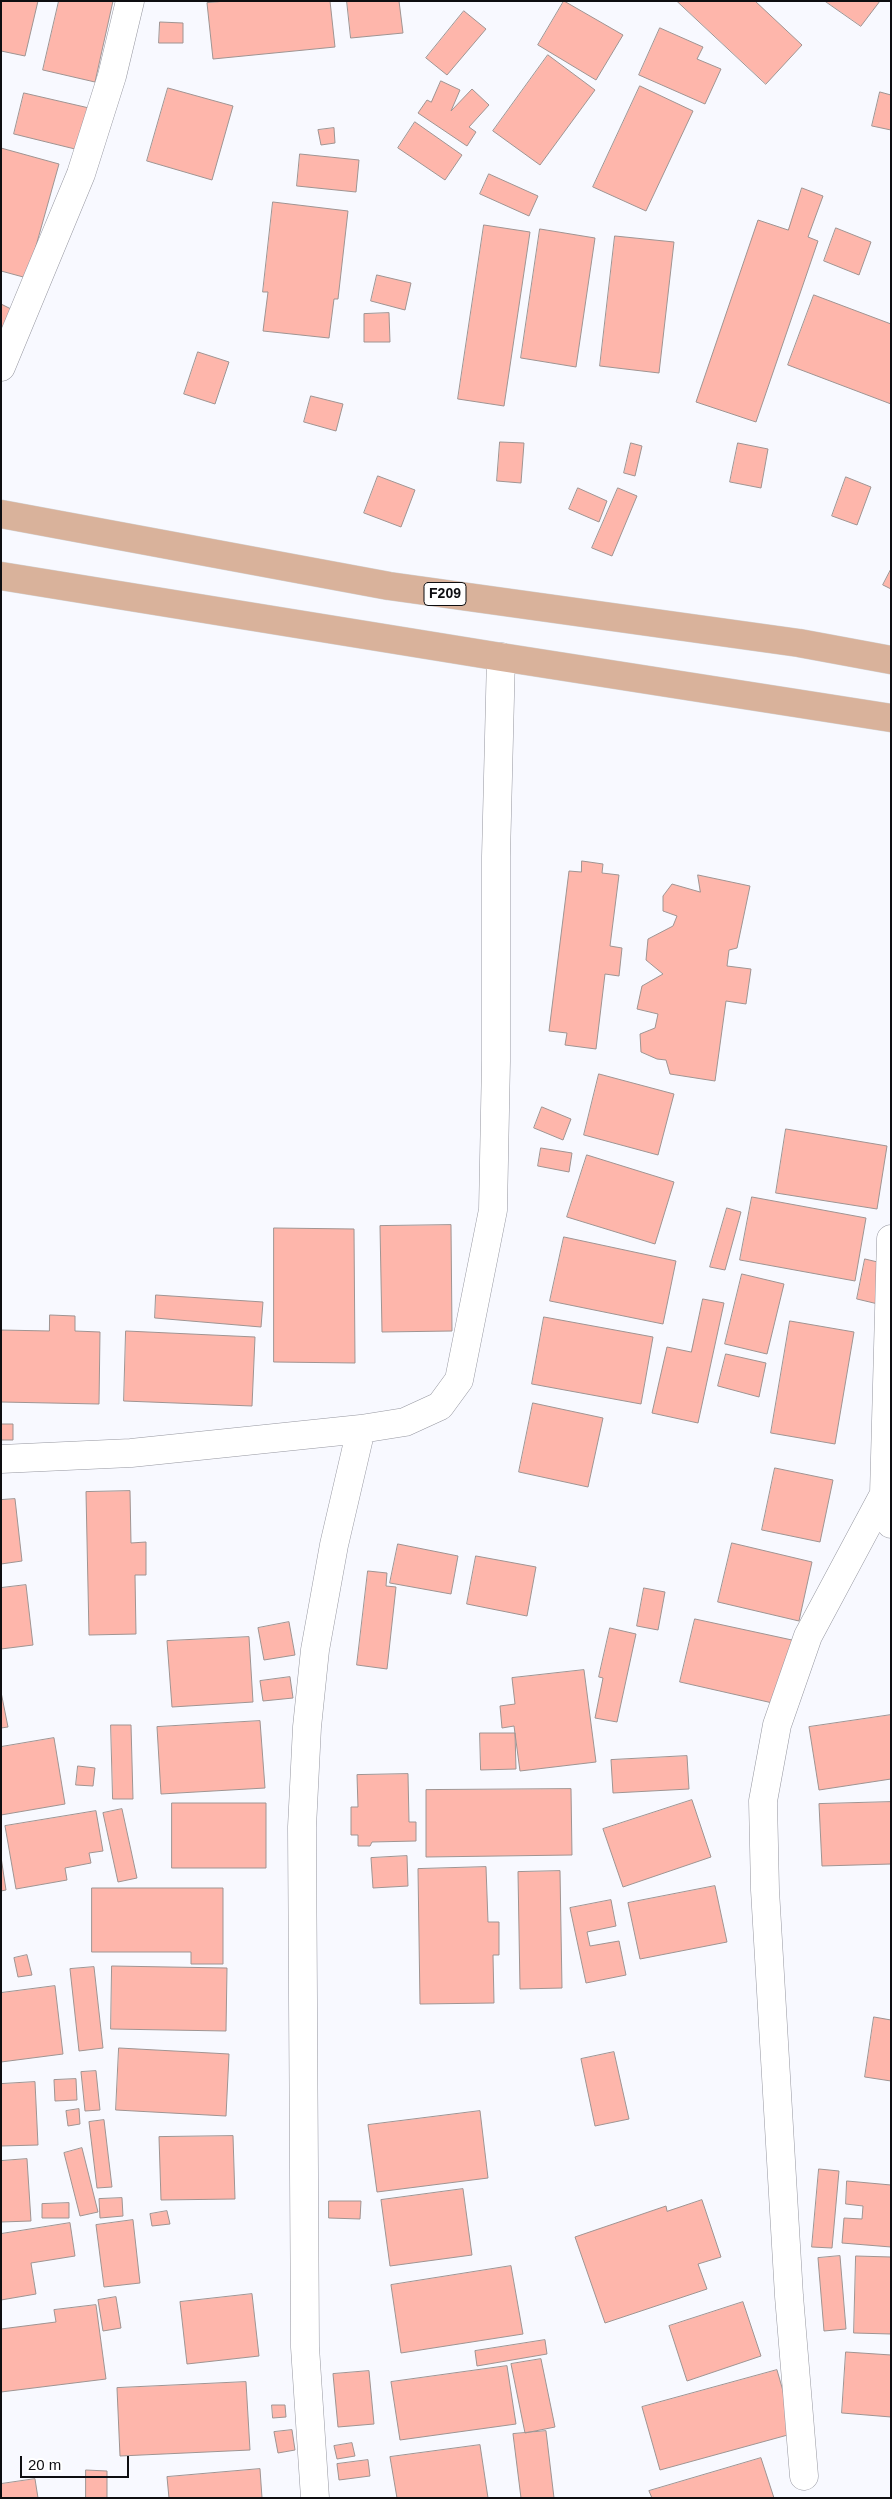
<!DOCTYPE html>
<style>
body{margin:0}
#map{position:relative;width:892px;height:2499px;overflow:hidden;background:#f8f9ff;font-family:Arial,sans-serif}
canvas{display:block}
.frame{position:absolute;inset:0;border:2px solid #0e0e11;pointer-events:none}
.scale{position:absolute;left:20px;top:2456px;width:109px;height:22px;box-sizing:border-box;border:2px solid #0e0e11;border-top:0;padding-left:6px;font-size:15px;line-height:18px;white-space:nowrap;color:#0e0e11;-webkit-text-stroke:4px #fff;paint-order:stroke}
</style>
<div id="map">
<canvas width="892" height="2499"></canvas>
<div class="frame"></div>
<div class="scale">20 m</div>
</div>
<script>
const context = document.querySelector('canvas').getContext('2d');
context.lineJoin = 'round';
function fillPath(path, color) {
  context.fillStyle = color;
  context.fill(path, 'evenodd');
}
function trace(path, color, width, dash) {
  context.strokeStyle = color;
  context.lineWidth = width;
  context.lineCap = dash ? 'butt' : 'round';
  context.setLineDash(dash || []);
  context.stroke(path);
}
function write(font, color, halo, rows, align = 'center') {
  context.font = font + ' Arial,sans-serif';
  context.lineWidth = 4.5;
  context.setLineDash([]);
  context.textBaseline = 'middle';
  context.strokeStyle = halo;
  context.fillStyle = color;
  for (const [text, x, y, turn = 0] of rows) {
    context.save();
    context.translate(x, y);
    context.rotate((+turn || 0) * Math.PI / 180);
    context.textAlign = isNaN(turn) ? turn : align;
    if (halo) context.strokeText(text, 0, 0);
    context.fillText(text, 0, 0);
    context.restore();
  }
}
const building = new Path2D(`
 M1,1h37l-13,55 -24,-5z
 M59,1h54l-18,81 -52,-12z
 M227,1h103l5,46 -122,12 -6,-56z
 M347,1h52l4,32 -52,5z
 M564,1l59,34 -27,45 -58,-35z
 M677,1h78l47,44 -36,39z
 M825,1h55l-19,25z
 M464,11l22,18 -39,46 -21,-17z
 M160,22l23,1v20h-24z
 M660,28l43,19 -6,12 24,10 -16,35 -66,-29z
 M548,55l47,35 -55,75 -47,-34z
 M441,81l19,9 -9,21 21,-22 17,16 -20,22 7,5 -9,14 -49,-33 9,-13 4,2z
 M640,86l53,25 -47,100 -53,-24z
 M168,88l65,18 -21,74 -65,-19z
 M880,92l11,3v35l-19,-4z
 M24,93l65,15 -10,42 -65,-16z
 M415,122l47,33 -17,25 -47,-32z
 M334,128l1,15 -14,2 -3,-15z
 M1,148l58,16 -32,114 -26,-7z
 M300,154l59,6 -3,32 -59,-6z
 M489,174l49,22 -9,20 -49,-22z
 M802,188l21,8 -15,41 10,4 -62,181 -60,-20 62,-182 30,10z
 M273,202l75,9 -10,88h-4l-5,39 -66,-7 5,-39h-5z
 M484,225l46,7 -26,174 -46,-7z
 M836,228l35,14 -12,33 -35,-14z
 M540,229l55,9 -19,129 -55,-9z
 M615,236l59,6 -15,131 -59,-7z
 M377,275l34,8 -6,27 -34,-9z
 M814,295l77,29v80l-103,-39z
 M1,304l14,7 -14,28z
 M389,313l1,29h-26v-28z
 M198,352l31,10 -14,42 -31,-10z
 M311,396l32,8 -7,27 -32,-9z
 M500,442l24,1 -3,40 -24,-2z
 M631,443l11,3 -7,30 -11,-3z
 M738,443l30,6 -7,39 -31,-6z
 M378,476l37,14 -14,37 -37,-14z
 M846,477l25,10 -14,38 -25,-9z
 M578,488l29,13 -8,21 -30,-13z
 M618,488l19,8 -25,60 -20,-8z
 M891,569v20l-8,-4z
 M582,861l21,3 -1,9 17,2 -9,71 12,2 -3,28 -14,-2 -9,75 -31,-4 2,-12 -18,-2 20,-160 12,1z
 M698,875l52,11 -13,62 -8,2 -2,16 24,3 -5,35 -20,-3 -11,80 -45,-7 -4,-14 -9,-1 -16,-7 -1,-18 15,-6 3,-14 -21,-5 5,-23 21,-12 -17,-14 2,-21 25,-13 4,-10 -14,-5v-15l9,-12 28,8z
 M599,1074l75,20 -16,61 -74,-20z
 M542,1107l29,12 -8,21 -29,-12z
 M786,1129l101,17 -10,63 -101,-16z
 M541,1148l31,5 -3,19 -31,-6z
 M587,1155l87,27 -19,62 -88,-27z
 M752,1197l114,21 -11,63 -115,-21z
 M727,1208l14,4 -16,58 -15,-3z
 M451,1225l1,106 -70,1 -2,-106z
 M274,1228l80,1 1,134 -81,-1z
 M564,1237l112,24 -13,63 -113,-23z
 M865,1259l21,5 -8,40 -21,-5z
 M742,1274l42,10 -17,70 -42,-10z
 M156,1295l107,7 -2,25 -106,-9z
 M703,1299l21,4 -26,120 -46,-10 15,-66 24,5z
 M50,1315l25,1v15l25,1 -1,72 -98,-2v-72l48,1z
 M544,1317l109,20 -12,67 -109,-20z
 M790,1321l64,11 -19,112 -64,-11z
 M126,1331l129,6 -3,69 -128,-5z
 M726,1354l40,9 -7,34 -41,-11z
 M533,1403l70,15 -15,69 -69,-15z
 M1,1424h12v16h-12z
 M775,1468l58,12 -13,62 -58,-12z
 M130,1491l1,52 15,-1v33h-11l1,59 -47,1 -3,-143z
 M15,1499l7,62 -21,3v-64z
 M732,1543l80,19 -13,59 -81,-19z
 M398,1544l60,12 -7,38 -61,-11z
 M476,1556l60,11 -9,49 -60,-12z
 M368,1571l19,2 -1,13 10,1 -9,82 -30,-4z
 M26,1585l7,60 -32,4v-61z
 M644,1588l21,4 -7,38 -21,-4z
 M695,1619l97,21 -15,64 -97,-22z
 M289,1622l6,33 -31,5 -6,-32z
 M610,1628l26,6 -19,88 -22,-4 8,-40 -4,-1z
 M249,1637l4,65 -81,5 -5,-66z
 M584,1670l12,92 -76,9 -6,-45 -12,2 -2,-22 15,-2 -3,-26z
 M290,1677l3,21 -30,3 -3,-20z
 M1,1692l7,35 -7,1z
 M891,1715v64l-72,11 -10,-63z
 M260,1721l5,67 -104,6 -4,-67z
 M111,1725h20l2,74h-20z
 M480,1733h35l1,36 -35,1z
 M54,1738l11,66 -64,11v-68z
 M687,1756l2,33 -76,4 -2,-33z
 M78,1766l17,2 -2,18 -17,-1z
 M408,1774l1,48h7v19l-44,1 -2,4h-12v-11h-7v-28h7l-1,-32z
 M571,1789l1,66 -146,2v-67z
 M692,1800l19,57 -88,30 -20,-58z
 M891,1802v62l-69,2 -3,-62z
 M172,1803h94v65h-94z
 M122,1809l15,69 -19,4 -15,-69z
 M96,1811l7,40 -14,2 2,10 -26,5 2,12 -51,9 -11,-63z
 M407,1856l1,30 -35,2 -2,-30z
 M1,1857l5,33 -5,1z
 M486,1867l2,55h11v33h-6l1,48 -74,1 -2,-135z
 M560,1871l2,117 -42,1 -2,-117z
 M715,1886l12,56 -87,17 -12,-56z
 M92,1888h131v76h-32v-12h-99z
 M611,1900l5,26 -29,6 3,14 29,-5 7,34 -40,8 -16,-75z
 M27,1955l5,20 -14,2 -4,-19z
 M112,1966l115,2 -1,63 -115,-2z
 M94,1967l9,81 -24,3 -9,-82z
 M55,1986l8,68 -62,8v-69z
 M874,2017l17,3v61l-26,-4z
 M119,2048l110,6 -3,62 -110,-6z
 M614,2052l15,67 -34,7 -14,-67z
 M96,2071l4,39 -15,1 -4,-39z
 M76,2079l1,21 -22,1 -1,-21z
 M35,2082l3,63 -37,1v-62z
 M79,2109l1,15 -12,2 -2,-15z
 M480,2111l8,67 -111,14 -9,-67z
 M104,2120l8,67 -15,1 -8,-66z
 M233,2136l2,63 -74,1 -2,-63z
 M82,2148l16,64 -18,4 -16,-63z
 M27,2159l4,62 -30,1v-61z
 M819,2169l20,2 -7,77 -20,-1z
 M847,2181l44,4v62l-49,-4 2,-25 18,1 1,-13 -17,-2z
 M463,2189l9,66 -82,11 -9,-66z
 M122,2198l1,18 -23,2 -1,-19z
 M702,2200l19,57 -23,7 9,25 -102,34 -30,-86 91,-31 1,5z
 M329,2201h32l-1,18 -31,-1z
 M69,2203v15h-27v-14z
 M167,2211l3,13 -18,2 -2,-12z
 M133,2220l7,63 -36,4 -8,-62z
 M70,2223l5,33 -44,7 5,31 -35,6v-66z
 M840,2256l6,73 -22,2 -6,-73z
 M856,2256l35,1v77l-37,-1z
 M511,2266l12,68 -122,19 -10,-68z
 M252,2294l7,62 -72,8 -7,-62z
 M116,2297l5,31 -18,3 -5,-31z
 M743,2302l18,54 -74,25 -18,-55z
 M96,2305l10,74 -105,13v-63l55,-7 -2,-12z
 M545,2340l2,14 -70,12 -2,-15z
 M846,2352l45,3v62l-49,-4z
 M541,2359l14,68 -30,6 -14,-69z
 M507,2366l9,58 -116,16 -9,-58z
 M777,2370l18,63 -135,37 -18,-63z
 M369,2371l5,53 -36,3 -5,-53z
 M246,2382l4,68 -130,6 -3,-68z
 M272,2405h13l1,12 -13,1z
 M292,2430l3,20 -17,3 -4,-21z
 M546,2431l8,67h-33l-8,-64z
 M352,2443l3,13 -18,3 -3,-13z
 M480,2445l8,53h-91l-7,-41z
 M761,2458l13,40h-122l-3,-7z
 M368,2460l2,16 -31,4 -2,-16z
 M260,2469l2,29h-93l-2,-21z
 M86,2470l21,1v27h-21z
 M35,2479l3,19h-37v-14z`);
const minor = new Path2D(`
 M1,367l80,-193 31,-98 18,-75
 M891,1239l-7,255 7,30
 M1,1459l130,-6 230,-24 44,-7 35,-16 19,-26 34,-170 3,-149v-205l5,-199
 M804,2476l-15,-180 -24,-406 -2,-89 14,-76 31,-89 76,-142
 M315,2498l-10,-151 -3,-520 5,-100 8,-77 19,-105 27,-116`);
const primary = new Path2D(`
 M1,514l388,72 410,57 92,17
 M1,576l500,81 390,61`);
const shields = [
 [445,594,42]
];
const shieldNames = [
 ["F209",445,594]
];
fillPath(building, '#feb6ab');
trace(building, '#9f9492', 1);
trace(minor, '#9697a0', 29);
trace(primary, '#d4d4d4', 29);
trace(minor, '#fff', 28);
trace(primary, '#d9b29b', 28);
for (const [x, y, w] of shields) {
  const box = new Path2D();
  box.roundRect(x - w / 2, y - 11.5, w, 23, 4);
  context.fillStyle = '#fff';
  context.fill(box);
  trace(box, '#0e0e11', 1);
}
write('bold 14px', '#0e0e11', null, shieldNames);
</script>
